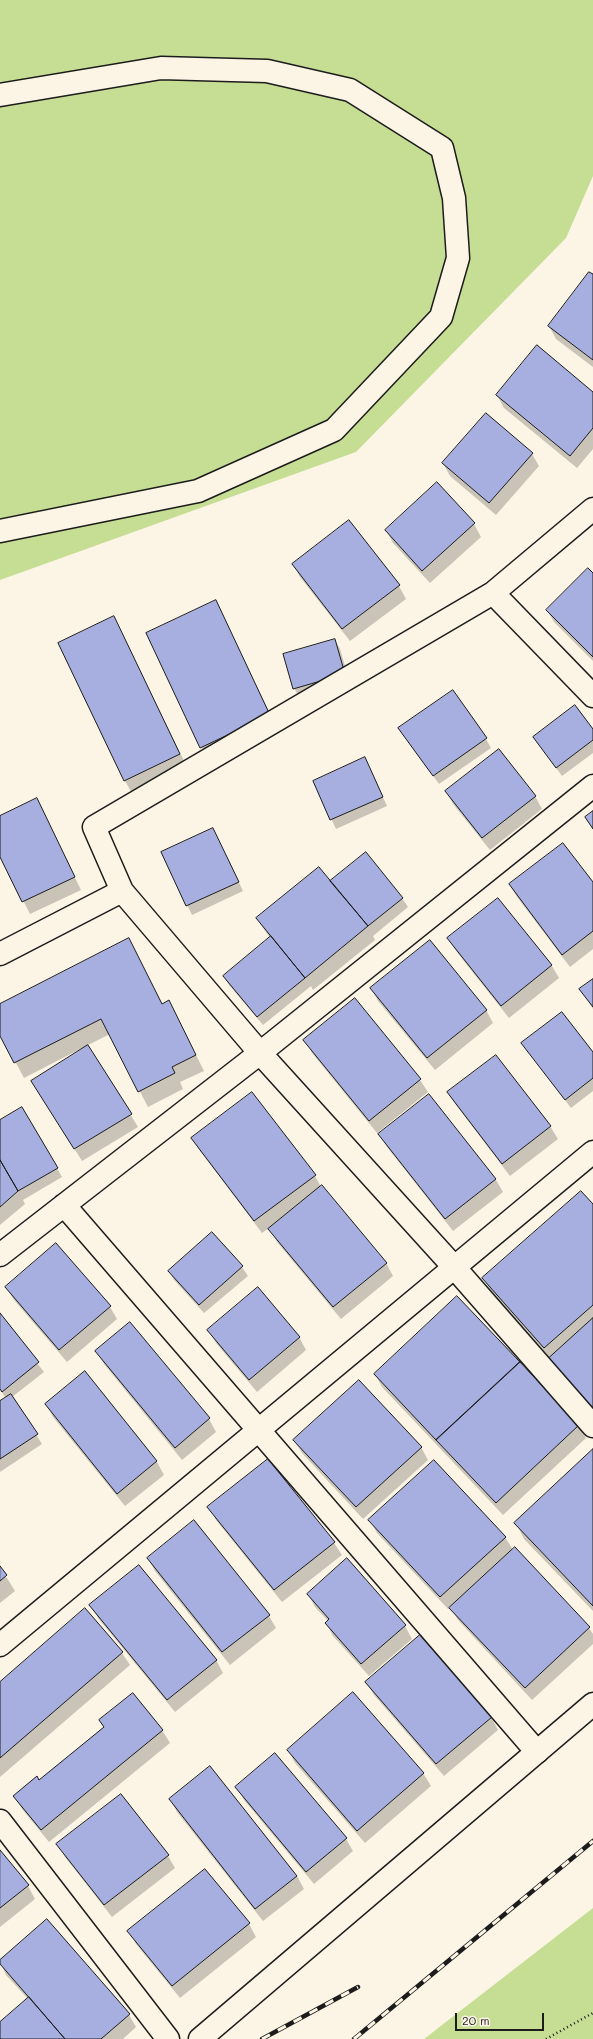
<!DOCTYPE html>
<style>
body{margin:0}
#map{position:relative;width:593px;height:2039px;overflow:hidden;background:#fcf5e5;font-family:Mali,sans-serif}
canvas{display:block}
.scale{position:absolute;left:455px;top:2013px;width:89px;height:18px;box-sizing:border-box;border:2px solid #1c1c1c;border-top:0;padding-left:5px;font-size:12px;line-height:14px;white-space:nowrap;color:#1c1c1c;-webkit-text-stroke:3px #fcf5e5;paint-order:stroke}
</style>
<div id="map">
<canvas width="593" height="2039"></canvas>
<div class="scale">20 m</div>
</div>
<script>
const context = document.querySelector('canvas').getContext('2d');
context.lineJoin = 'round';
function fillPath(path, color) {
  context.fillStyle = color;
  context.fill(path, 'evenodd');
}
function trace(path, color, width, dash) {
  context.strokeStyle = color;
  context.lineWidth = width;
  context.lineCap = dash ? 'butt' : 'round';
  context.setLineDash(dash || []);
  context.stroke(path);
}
const green = new Path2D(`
 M0,0h593v176l-27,62 -210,214 -356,128z
 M593,1908v131h-169z`);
const shadow = new Path2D(`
 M593,276v91l-37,-28 -7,-13z
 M593,393v56l-16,19 -73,-60 -7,-13z
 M532,454l7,12 -43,49 -46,-39 -7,-13z
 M349,521l50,65 7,13 -56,42 -50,-64 -7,-13z
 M474,524l7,13 -51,46 -37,-40 -7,-13z
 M593,574v87l-39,-39 -7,-12z
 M216,602l61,126 -69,32 -61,-126z
 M114,617l73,150 -55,26 -7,-12z
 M335,640l5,9 10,34 -51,14 -5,-9z
 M593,731v22l-31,23 -28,-39z
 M405,737l81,2 5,9 -52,36z
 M365,759l22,47 -51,23 -22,-47z
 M446,791l89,5 7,13 -52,41 -37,-46z
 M37,800l44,90 -51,24 -30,-59v-38z
 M213,829l30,62 -51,24 -30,-62z
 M330,882l72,16 6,9 -35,29 2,4 -62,50 -2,-4 -48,39 -34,-40 -5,-9 46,-38 -13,-19z
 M593,884v65l-23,18 -53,-70 -7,-12z
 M498,899l54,67 7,12 -50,40 -53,-67 -8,-13z
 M129,939l34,66 14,12 27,54 -24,11 3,7 -35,18 -38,-73 -22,11 50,82 -56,34 -42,-68 45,-44 -1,-2 -60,31 -24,-45v-28z
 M593,980v29l-12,-19z
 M371,988l115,22 7,13 -58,47 -57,-69z
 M355,999l65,81 8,12 -51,41 -65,-80 -7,-13z
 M522,1043l71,11v37l-22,17z
 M448,1093l102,33 8,13 -48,37 -54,-71z
 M429,1096l67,84 7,12 -50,39 -66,-84 -8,-13z
 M22,1108l40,69 -39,23 2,4 -25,21v-104z
 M192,1138l123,38 6,11 65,76 7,13 -52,43 -64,-77 -8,-14 -7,5 -62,-82z
 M593,1206v205l-101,-118 -9,-15z
 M212,1233l30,34 6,9 -44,37 -30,-33 -5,-9z
 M6,1287l104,20 7,12 -50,43 -53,-62z
 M0,1315l44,57 -32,25 30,47 -42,28v-70l6,-4 -6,-8z
 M130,1324l79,95 7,13 -34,28 -78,-96 -8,-13z
 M209,1331l90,6 7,13 -49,42 -41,-49z
 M85,1373l72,89 7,13 -39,31 -72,-89 -7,-13z
 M375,1374l203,51 8,13 -83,77 -121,-128z
 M294,1440l127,7 7,13 -65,59 -61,-66z
 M593,1451v160l-69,-72 -8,-16z
 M268,1460l66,83 8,12 -60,47 -66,-82 -7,-13z
 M370,1521l135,16 8,13 2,-2 74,80 4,6v10l-61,56 -74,-80 -8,-13 -2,2 -71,-76z
 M148,1558l121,58 7,12 -46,37 -75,-94z
 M347,1560l58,66 7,13 -43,37 -36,-40 -7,-13 2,-2 -13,-14 -7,-13z
 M0,1567l15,24 -15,12z
 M91,1605l125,55 7,13 -48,39 -77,-94z
 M122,1653l8,12 -130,112v-94z
 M366,1682l125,35 7,13 -54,46 -70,-81z
 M105,1728l57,2 8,13 -121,99 -27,-33 -8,-13 25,-15z
 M288,1750l135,23 8,13 -66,57 -70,-80z
 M275,1755l71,84 7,12 -39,33 -70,-84 -7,-13z
 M170,1799l127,77 7,13 -41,32 -86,-109z
 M58,1844l110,12 7,12 -63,49 -47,-60z
 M0,1851l28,35 7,13 -35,28z
 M205,1870l44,54 7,13 -76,61 -44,-54 -7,-12z
 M0,1961l129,54 7,12 -13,12h-123v-15l28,-25 -22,-24z`);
const building = new Path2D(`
 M589,272l4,2v86l-45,-34z
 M537,345l56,47v36l-23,28 -74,-61z
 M486,413l47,40 -44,50 -47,-40z
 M437,482l38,41 -53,48 -37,-41z
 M349,520l51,65 -58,44 -50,-65z
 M588,568l5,5v84l-47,-47z
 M216,600l54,115 -70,33 -54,-115z
 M114,616l66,138 -56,27 -66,-138z
 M335,639l10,35 -52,15 -10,-35z
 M453,690l34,48 -54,38 -35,-48z
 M575,705l18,24v11l-37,28 -23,-31z
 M499,749l37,47 -54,42 -37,-47z
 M365,757l18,40 -53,23 -17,-39z
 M37,798l38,79 -53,25 -22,-45v-41z
 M593,811v18l-8,-12z
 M213,828l26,54 -53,24 -25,-54z
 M563,843l30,39v49l-31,24 -53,-71z
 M366,852l37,46 -35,28 -38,-45z
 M319,867l49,59 -63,52 -49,-60z
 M498,898l54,67 -51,41 -54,-68z
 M271,936l34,42 -48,39 -34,-41z
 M129,938l33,66 7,-4 27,55 -24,12 3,6 -37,19 -37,-73 -87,44 -14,-27v-32z
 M430,940l57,70 -60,48 -57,-70z
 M593,979v28l-14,-18z
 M355,998l66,81 -52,42 -66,-81z
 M562,1012l31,40v26l-28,22 -44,-57z
 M88,1045l44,69 -58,35 -43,-68z
 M496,1055l55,71 -49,38 -55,-72z
 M252,1092l64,83 -62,46 -63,-83z
 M429,1094l67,85 -51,40 -67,-85z
 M22,1107l36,61 -40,23 -18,-31v-40z
 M0,1160l18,31 -18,16z
 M322,1185l65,78 -54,44 -65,-78z
 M581,1191l12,13v101l-49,43 -62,-70z
 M212,1232l31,34 -44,39 -31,-34z
 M56,1243l55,63 -52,44 -54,-63z
 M258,1287l42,50 -51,43 -42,-50z
 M457,1296l63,66 -84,78 -62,-66z
 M0,1313l39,49 -37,30 -2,-3z
 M593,1318v90l-45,-49z
 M130,1322l80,96 -35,30 -80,-97z
 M520,1362l59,63 -83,78 -60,-63z
 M85,1371l72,90 -40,33 -72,-90z
 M359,1380l63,67 -66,60 -63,-67z
 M11,1394l27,40 -38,25v-58z
 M593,1449v157l-79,-83z
 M268,1459l67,83 -61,48 -67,-83z
 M434,1460l72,77 -66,60 -72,-77z
 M194,1520l76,95 -48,37 -75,-94z
 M515,1547l75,80 -65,61 -76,-80z
 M347,1558l59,67 -45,39 -36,-41 4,-4 -22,-25z
 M139,1565l78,95 -50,40 -78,-95z
 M0,1566l7,9 -7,6z
 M85,1608l38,44 -123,106v-76z
 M420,1635l72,82 -56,47 -71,-82z
 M353,1692l71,81 -67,58 -70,-81z
 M133,1693l30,37 -122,100 -28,-34 24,-20 2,4 65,-53 -5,-7z
 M275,1753l72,85 -41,34 -71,-85z
 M210,1766l87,110 -42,33 -86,-110z
 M121,1794l48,61 -65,50 -48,-61z
 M0,1850l29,35 -29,23z
 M205,1869l45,54 -78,63 -45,-55z
 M47,1919l83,95 -29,25h-36l-65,-75v-4z
 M29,1997l36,42h-65v-17z`);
const path = new Path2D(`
 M546,2039l47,-26`);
const minor = new Path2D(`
 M0,95l161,-27 106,3 83,19 92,58 12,50 4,60 -17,59 -107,113 -136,61 -198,40
 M493,593l100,103
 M122,891l138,162 194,214 139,159
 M0,954l122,-63 -28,-64 399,-234 100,-84
 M64,1205l473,547
 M0,1255l260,-202 333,-267
 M0,1645l593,-493
 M0,1821l168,218`);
const tertiary = new Path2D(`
 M200,2039l393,-335`);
const rail = new Path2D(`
 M262,2039l96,-52
 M354,2039l239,-198`);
fillPath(green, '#c6de94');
fillPath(shadow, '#0003');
fillPath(building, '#a6afdf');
trace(building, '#1c1c1c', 1);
trace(minor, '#1c1c1c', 25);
trace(tertiary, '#1c1c1c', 25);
trace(path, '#1c1c1c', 2.5, [1, 3]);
trace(minor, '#fcf5e5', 22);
trace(tertiary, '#fcf5e5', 22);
trace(rail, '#1c1c1c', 4.5);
trace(rail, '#fcf5e5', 3, [9]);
</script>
